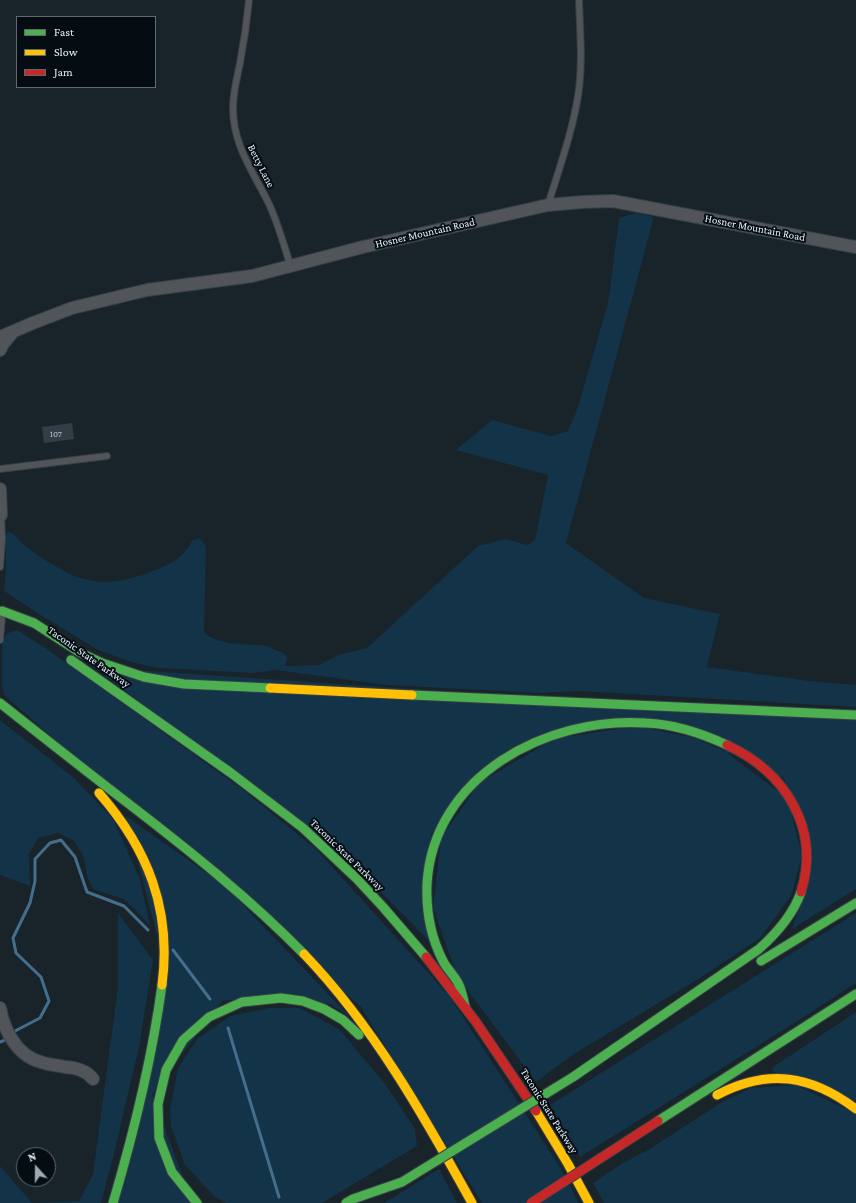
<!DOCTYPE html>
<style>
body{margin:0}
#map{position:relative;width:856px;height:1203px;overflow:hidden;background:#19232a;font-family:"Crimson Pro",serif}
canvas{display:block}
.legend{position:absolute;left:16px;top:16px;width:140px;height:72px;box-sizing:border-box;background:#050d13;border:1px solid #5f6970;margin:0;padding:5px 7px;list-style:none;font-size:12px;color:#e5f2fb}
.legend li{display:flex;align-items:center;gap:8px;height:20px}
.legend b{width:20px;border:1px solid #5f6970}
.north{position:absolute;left:16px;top:1147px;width:40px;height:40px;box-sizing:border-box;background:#050d13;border:1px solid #5f6970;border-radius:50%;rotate:339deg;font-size:11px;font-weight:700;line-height:16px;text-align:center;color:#e5f2fb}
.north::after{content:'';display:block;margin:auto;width:14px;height:18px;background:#9eaab2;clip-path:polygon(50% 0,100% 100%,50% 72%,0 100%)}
</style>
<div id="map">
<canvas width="856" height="1203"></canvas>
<ul class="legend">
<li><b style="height:5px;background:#4caf50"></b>Fast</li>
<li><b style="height:5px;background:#ffc107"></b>Slow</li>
<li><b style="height:5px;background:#c62828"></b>Jam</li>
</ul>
<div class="north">N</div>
</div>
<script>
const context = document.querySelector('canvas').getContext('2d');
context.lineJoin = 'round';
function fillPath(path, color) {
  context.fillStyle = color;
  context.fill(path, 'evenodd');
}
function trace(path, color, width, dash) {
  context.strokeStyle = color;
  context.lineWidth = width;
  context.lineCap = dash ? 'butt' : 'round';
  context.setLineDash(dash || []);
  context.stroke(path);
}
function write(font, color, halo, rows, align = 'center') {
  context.font = font + ' "Crimson Pro",serif';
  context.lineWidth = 4;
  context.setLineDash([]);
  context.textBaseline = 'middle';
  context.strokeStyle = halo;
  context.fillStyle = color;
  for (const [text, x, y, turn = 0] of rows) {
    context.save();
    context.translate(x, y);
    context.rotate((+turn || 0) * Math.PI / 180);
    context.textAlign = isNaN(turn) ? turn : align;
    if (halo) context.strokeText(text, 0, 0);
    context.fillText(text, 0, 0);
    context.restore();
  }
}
const green = new Path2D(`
 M636,213l18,4 -88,326 78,55 76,16 -13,53 103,14 46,4v22l-278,-16 -37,2 -155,-8 -110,-15 -25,3 -93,-5 -27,-6 -33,-12 -56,-34 -38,-25c3,-18 1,-37 2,-55l1,-3 2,-1c7,2 8,7 14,12 11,9 25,18 38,25 12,8 30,13 44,13 20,0 56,-12 72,-23 7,-5 11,-12 16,-19l6,-2 4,4 3,5 -2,84 1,3 9,5 15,4 38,3 16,7 4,4v3l-2,6 34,-1 19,-10 29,-7 111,-102 28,-7 21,6 8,-5 13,-65 -92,-25 36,-30 59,16 17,-5 10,-24 30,-104 11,-85z
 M17,630l30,19 195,140 75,61 133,147 108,167 21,39h-97l-121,-196 -357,-312 -2,-9v-46l6,-7z
 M77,654l28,14 751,51v170l-64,40 19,-59 -27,-92 -133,-60 -143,32 -77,84 -2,107 -72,-73z
 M0,720l73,57 40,42 27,60 10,47 -15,-17 -12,-10 -30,-10 -6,-13 -3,-19 -10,-16 -16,-8 -20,5 -9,16 1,32 -30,-11z
 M638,726l75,16 75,57 14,57 -11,40 -31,42 -57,38 -129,78 -38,28 -79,-106 -24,-68 8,-70 39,-56 74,-43z
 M126,816l99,70 125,131 -20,-13 -107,-4 -71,94 41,109h-76l50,-229z
 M118,913l35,47 -14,87 -25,107 -13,49h-62l40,-2 14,-27 25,-187z
 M856,913v70l-60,39 -216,135 -30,-52z
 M269,1008h30l40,21 47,56 29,44 2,17 -95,57h-96l-12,-7 -29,-31 -14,-39 -1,-16 8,-42 19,-29 33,-23z
 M856,1012v89l-83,-29v-5z
 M796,1085l60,29v89h-252l-11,-20 28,-19 27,-14 74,-48 29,-14z
 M0,1166l32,37h-32z
 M439,1169l18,34h-73z`);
const stream = new Path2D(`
 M173,950l37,49
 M228,1028l51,169
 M15,1031l25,-13 9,-17 -8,-24 -25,-24 -3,-15 17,-35 5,-22v-22l15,-16 11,-3 14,17 12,35 37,14 24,24
 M0,1042l5,-2`);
const building = new Path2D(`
 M72,423l2,16 -30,4 -2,-16z`);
const lane = new Path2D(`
 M249,0c-2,21 -5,42 -9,63 -3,15 -7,29 -7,45 0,38 20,63 36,96 9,19 15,42 22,63
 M548,205c11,-36 24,-72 30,-109 5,-30 2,-66 1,-96
 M0,469l107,-13
 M0,567l2,-28 -1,-24
 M0,640l2,-24`);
const street = new Path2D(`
 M0,337l33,-14 39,-15 75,-18 105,-14 111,-29 185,-42 34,-3 31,-1 243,46
 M0,350l3,-6 9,-11
 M0,489l1,26
 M0,1008c4,22 17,48 41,54 7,3 16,3 24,5 11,1 21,3 28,12`);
const fast = new Path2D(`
 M2,611l32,12 45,29 23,11 42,14 40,7 86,4
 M71,660l160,113 72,55 54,51 26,28 43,50
 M412,695l444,20
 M0,703c43,34 86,68 129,101 61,47 121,95 175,150
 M761,961l95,-58
 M465,1006c-2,-8 -3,-16 -7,-23 -4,-8 -11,-14 -15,-22 -12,-23 -17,-51 -16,-77 6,-108 120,-168 219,-161 28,1 55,10 81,22
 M573,1077l186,-128c18,-16 34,-34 42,-57
 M658,1121l198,-127
 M113,1203c21,-71 39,-144 49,-218
 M197,1203l-25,-31 -13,-34 -1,-34 8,-34 17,-30 26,-23 33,-15 39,-4 22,3 21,8 19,11 16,15
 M346,1203l7,-4 49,-17`);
const slow = new Path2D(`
 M270,688l142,7
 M99,793c49,56 73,117 63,192
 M304,954c70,73 120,162 168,249
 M717,1095c51,-27 94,-20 139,14
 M536,1111l32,53 21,39`);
const jam = new Path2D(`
 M727,745c58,27 94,83 74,147
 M426,957l50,65 60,89`);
const fastBridge = new Path2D(`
 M402,1182l171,-105`);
const jamBridge = new Path2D(`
 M531,1203l127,-82`);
const numberNames = [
 ["107",56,434]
];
const streetNames = [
 ["Betty Lane",261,166,63],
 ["Hosner Mountain Road",755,228,11],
 ["Hosner Mountain Road",425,233,-13],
 ["Taconic State Parkway",89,657,35],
 ["Taconic State Parkway",347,855,44],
 ["Taconic State Parkway",549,1111,58]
];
fillPath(green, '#123348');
trace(stream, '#446e8c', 3);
fillPath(building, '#313e48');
trace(lane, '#373f46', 8);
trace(street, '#373f46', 14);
trace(fast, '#373f46', 11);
trace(slow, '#373f46', 11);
trace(jam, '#373f46', 11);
trace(lane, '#515559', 6);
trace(street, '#515559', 12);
trace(fast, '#4caf50', 9);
trace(slow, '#ffc107', 9);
trace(jam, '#c62828', 9);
trace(fastBridge, '#373f46', 11, []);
trace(jamBridge, '#373f46', 11, []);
trace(fastBridge, '#4caf50', 9);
trace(jamBridge, '#c62828', 9);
write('9px', '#b8c5ce', null, numberNames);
write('11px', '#e5f2fb', '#050d13', streetNames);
</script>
